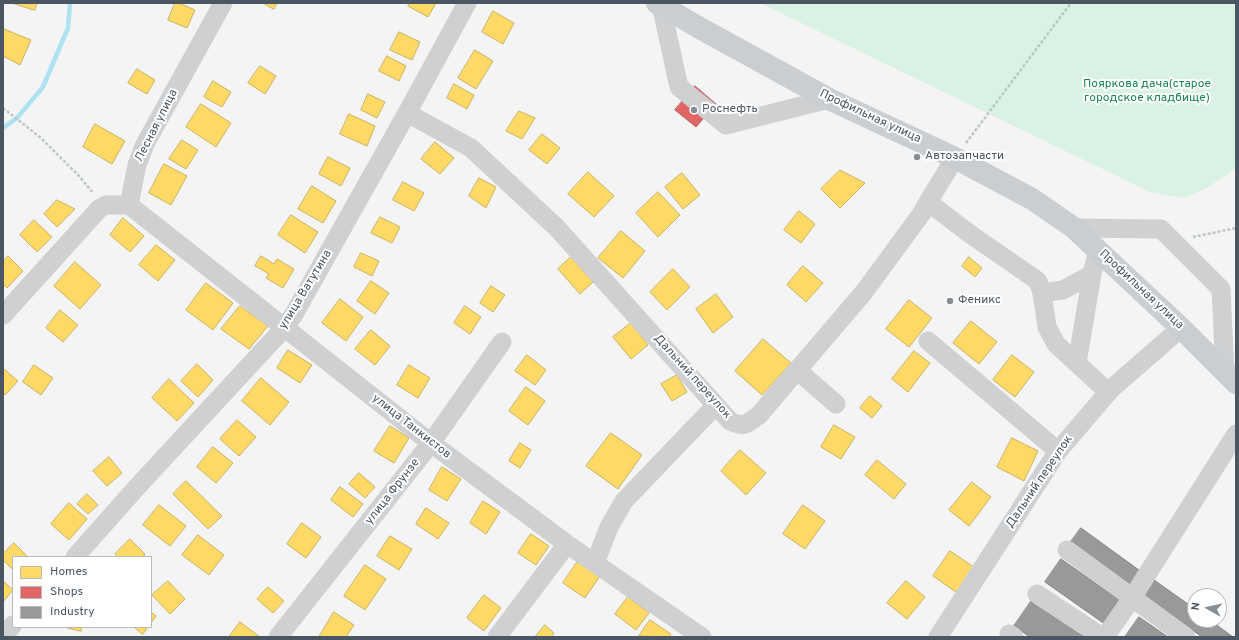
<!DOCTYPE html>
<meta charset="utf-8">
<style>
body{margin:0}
#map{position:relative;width:1239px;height:640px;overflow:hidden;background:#f4f4f4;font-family:Overpass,sans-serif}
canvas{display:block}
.frame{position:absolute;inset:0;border:4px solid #4a5661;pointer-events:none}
.legend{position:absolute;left:12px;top:556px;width:140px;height:72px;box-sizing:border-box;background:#fff;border:1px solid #b7bbc0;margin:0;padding:5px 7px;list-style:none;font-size:12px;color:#4a5661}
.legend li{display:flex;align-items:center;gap:8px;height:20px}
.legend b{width:20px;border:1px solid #b7bbc0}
.north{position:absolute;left:1187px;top:588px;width:40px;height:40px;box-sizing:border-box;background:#fff;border:1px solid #b7bbc0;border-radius:50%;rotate:278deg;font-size:11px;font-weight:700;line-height:16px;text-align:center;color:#4a5661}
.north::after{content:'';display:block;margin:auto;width:14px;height:18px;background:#868d94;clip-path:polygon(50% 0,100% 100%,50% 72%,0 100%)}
</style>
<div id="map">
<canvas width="1239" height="640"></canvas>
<div class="frame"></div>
<ul class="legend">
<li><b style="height:11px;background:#ffd966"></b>Homes</li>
<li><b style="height:11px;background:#e06666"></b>Shops</li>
<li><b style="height:11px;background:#999"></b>Industry</li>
</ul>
<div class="north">N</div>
</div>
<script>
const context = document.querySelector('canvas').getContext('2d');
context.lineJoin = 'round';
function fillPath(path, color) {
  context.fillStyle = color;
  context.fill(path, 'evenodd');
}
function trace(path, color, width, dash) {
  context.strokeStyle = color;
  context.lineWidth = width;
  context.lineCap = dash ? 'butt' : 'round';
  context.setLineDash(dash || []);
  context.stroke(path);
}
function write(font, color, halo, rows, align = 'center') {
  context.font = font + ' Overpass,sans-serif';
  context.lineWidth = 4;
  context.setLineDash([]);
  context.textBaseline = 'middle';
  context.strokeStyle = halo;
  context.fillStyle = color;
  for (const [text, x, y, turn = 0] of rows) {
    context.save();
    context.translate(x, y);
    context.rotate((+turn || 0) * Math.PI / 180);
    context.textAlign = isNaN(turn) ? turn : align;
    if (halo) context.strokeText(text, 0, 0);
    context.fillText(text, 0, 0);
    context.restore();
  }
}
const green = new Path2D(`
 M760,3h476v165l-29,20 -23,10 -34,-6z`);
const homes = new Path2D(`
 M12,3h25l-2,7z
 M175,3h4l16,7 -8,18 -19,-8z
 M263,3h14l-3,6z
 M410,3h26l-8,14 -20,-11z
 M493,11l21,12 -11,21 -21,-12z
 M4,29l27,11 -11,25 -17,-9v-24z
 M399,32l21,10 -8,18 -22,-10z
 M475,50l18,11 -17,28 -18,-11z
 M387,56l19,10 -7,15 -20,-10z
 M260,66l16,10 -11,18 -17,-11z
 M137,69l18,11 -8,14 -19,-11z
 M213,81l18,11 -9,15 -18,-10z
 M454,84l20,11 -7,14 -20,-11z
 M368,94l17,8 -8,16 -16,-8z
 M201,104l30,19 -15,24 -30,-20z
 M519,111l16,7 -13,21 -16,-8z
 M349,114l26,12 -8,20 -27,-12z
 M95,124l30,17 -13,23 -29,-17z
 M542,134l18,14 -13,16 -18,-14z
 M182,140l16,10 -12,19 -17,-10z
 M435,142l19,16 -14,16 -19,-15z
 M328,157l22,11 -9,18 -22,-12z
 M164,164l23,12 -16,29 -22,-12z
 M840,170l25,13 -25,25 -19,-19z
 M588,172l26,24 -20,21 -26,-23z
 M682,173l18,22 -17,14 -18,-22z
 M479,178l17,9 -10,21 -17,-12z
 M403,182l21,11 -10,18 -21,-11z
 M312,186l24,15 -13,22 -25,-14z
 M658,192l22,23 -22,22 -22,-24z
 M57,200l18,9 -18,18 -13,-13z
 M799,211l16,13 -14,19 -17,-13z
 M291,215l27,17 -13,21 -27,-18z
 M380,217l20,10 -8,16 -21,-10z
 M123,218l21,18 -14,16 -20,-17z
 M34,220l18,17 -15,15 -17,-17z
 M621,231l24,20 -22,27 -25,-20z
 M156,245l19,15 -17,21 -19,-16z
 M361,253l18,8 -7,15 -18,-9z
 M8,256l15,15 -16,17 -4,-4v-22z
 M261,256l13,8 3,-5 17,10 -11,19 -17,-10 3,-4 -14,-8z
 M571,257l22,25 -13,12 -22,-25z
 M969,257l13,11 -7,9 -13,-11z
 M75,262l26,23 -21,24 -26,-23z
 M803,266l20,17 -17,19 -19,-17z
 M673,269l17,18 -23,23 -17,-18z
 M371,281l18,12 -14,21 -18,-13z
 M206,283l27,20 -20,27 -27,-20z
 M491,286l14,9 -12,17 -13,-9z
 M716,294l17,23 -20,16 -17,-24z
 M340,299l23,18 -17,24 -24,-18z
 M909,300l23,18 -23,29 -23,-18z
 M240,306l28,20 -19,23 -28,-20z
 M465,306l16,11 -11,17 -16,-11z
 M60,310l18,15 -15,17 -17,-14z
 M971,321l26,21 -18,22 -26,-21z
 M631,323l17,22 -17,14 -18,-22z
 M371,330l19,16 -15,19 -20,-16z
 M763,339l28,24 -29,32 -27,-24z
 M288,350l24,15 -12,18 -23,-15z
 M914,351l16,12 -22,29 -16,-13z
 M527,355l19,15 -11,15 -20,-14z
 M1012,355l22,17 -19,25 -22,-17z
 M197,364l16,16 -15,17 -17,-16z
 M34,365l19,13 -12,17 -18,-13z
 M409,365l21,13 -12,20 -21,-13z
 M3,368l15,13 -13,14 -2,-1z
 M677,375l10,17 -15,9 -11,-17z
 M261,378l28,24 -19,23 -28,-24z
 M169,379l25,24 -17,18 -25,-23z
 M526,387l19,14 -17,24 -19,-14z
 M870,396l12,10 -10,12 -12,-10z
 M237,420l19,17 -17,19 -19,-17z
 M834,425l21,12 -14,22 -20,-12z
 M390,426l19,12 -15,25 -20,-12z
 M611,433l31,22 -24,34 -32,-23z
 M1012,438l26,13 -14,30 -27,-14z
 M520,443l11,7 -11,18 -11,-7z
 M213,447l20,16 -17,20 -19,-16z
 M740,450l26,23 -20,22 -25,-24z
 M109,457l13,16 -15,13 -14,-15z
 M877,460l29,24 -12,15 -29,-24z
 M442,467l19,12 -14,22 -18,-11z
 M359,473l16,14 -10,11 -16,-14z
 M186,481l36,35 -14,13 -35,-35z
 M972,482l19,15 -22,29 -20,-16z
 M340,487l23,17 -10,13 -22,-17z
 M87,494l11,11 -10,9 -11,-10z
 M483,501l17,11 -14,22 -16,-11z
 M69,503l18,16 -18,21 -18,-16z
 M159,505l27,21 -16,20 -27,-21z
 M803,505l22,16 -20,28 -22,-15z
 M426,508l23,15 -11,16 -22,-15z
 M302,523l19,14 -15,21 -19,-14z
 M531,534l18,12 -13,19 -18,-12z
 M198,535l26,20 -15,20 -27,-20z
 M390,536l22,13 -13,21 -22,-14z
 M130,539l15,15 -2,3h-25l-3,-3z
 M14,543l14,14h-15v13l-10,-10v-6z
 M950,551l24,16 -18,25 -23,-16z
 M578,561l22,15 -15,22 -22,-15z
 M365,565l21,14 -21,31 -21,-14z
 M3,581l10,9 -10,12z
 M168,581l17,18 -15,15 -18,-19z
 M906,581l19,16 -18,22 -20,-16z
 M268,587l16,14 -11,12 -16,-14z
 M484,595l17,13 -17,23 -17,-13z
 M628,597l21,16 -13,17 -21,-16z
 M151,612l5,4 -5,7z
 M334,612l20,13 -8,12h-27z
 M650,620l21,14 -2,3 -30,-1z
 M240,622l20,15h-31z
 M545,625l9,8 -3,4h-16z
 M64,627h18l-1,4z
 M134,627h14l-5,7z`);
const shops = new Path2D(`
 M695,86l21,18 -20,23 -21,-17z`);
const industry = new Path2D(`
 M1081,528l62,45 -11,15 -62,-45z
 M1061,559l64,45 -16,23 -64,-45z
 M1154,580l41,29v11h15l23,17h-31l-59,-42z
 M1032,600l53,37h-55l-16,-11z
 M1139,617l29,20h-43z`);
const stream = new Path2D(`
 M3,128l14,-10 26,-31 25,-59 2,-25`);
const path = new Path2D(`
 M3,108l38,30 39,39 13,16
 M966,143l105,-140
 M1193,237l43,-9`);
const minor = new Path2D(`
 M661,5l18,82 47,38 103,-26
 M407,113l64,35 86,80 173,193c15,7 16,3 29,-6l105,-123 58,-79 6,-11 27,-44
 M928,202l42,32 68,47 4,12 5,34 9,17 52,48
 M129,205l302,238 136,101 135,93
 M1074,228l87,1 60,60 4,83
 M1042,293l21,-3 29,-16
 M3,315l96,-106 7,-4h23l8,-40 8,-21 78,-141
 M928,341l130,110
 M1077,363l15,-89 6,-24
 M797,370l39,34
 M1067,550l119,87
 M75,557l62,-70 148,-160 9,-13 113,-201 60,-110
 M595,563l14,-36 15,-26 92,-96
 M1037,594l65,43
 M1009,634l5,3
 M3,636l10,-11
 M278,637l153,-194 71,-101
 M497,637l70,-93
 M938,637l120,-186 53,-62 70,-61
 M1105,637l27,-39 104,-164`);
const major = new Path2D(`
 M657,3l41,24 131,72 126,59 77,41 42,29 107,100 55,55`);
const markers = [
 [694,110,4,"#868d94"],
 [917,157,4,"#868d94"],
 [950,301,4,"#868d94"]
];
const parkNames = [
 ["Пояркова дача(старое",1147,85],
 ["городское кладбище)",1147,99]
];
const poiNames = [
 ["Роснефть",702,110],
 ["Автозапчасти",925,157],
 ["Феникс",958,301]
];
const streetNames = [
 ["Профильная улица",870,117,25],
 ["Лесная улица",157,126,-63],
 ["улица Ватутина",306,290,-59],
 ["Профильная улица",1141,290,43],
 ["Дальний переулок",692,377,48],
 ["улица Танкистов",411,427,38],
 ["Дальний переулок",1040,482,-56],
 ["улица Фрунзе",393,492,-52]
];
fillPath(green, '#d9f2e3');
fillPath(homes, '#ffd966');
trace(homes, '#c9b264', 1);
fillPath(shops, '#e06666');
trace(shops, '#b36164', 1);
fillPath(industry, '#999');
trace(industry, '#818588', 1);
trace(stream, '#aee2f0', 4.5);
trace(path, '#bcc7c4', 2.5, [3, 2]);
trace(minor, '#ced0d2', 19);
trace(major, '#caced1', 22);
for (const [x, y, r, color] of markers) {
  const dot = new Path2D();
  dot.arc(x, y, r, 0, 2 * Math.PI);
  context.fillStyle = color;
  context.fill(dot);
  trace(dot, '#fff', 1.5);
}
write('12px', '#17864f', '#fff', parkNames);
write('12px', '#4a5661', '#fff', poiNames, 'left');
write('12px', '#4a5661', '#fff', streetNames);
</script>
